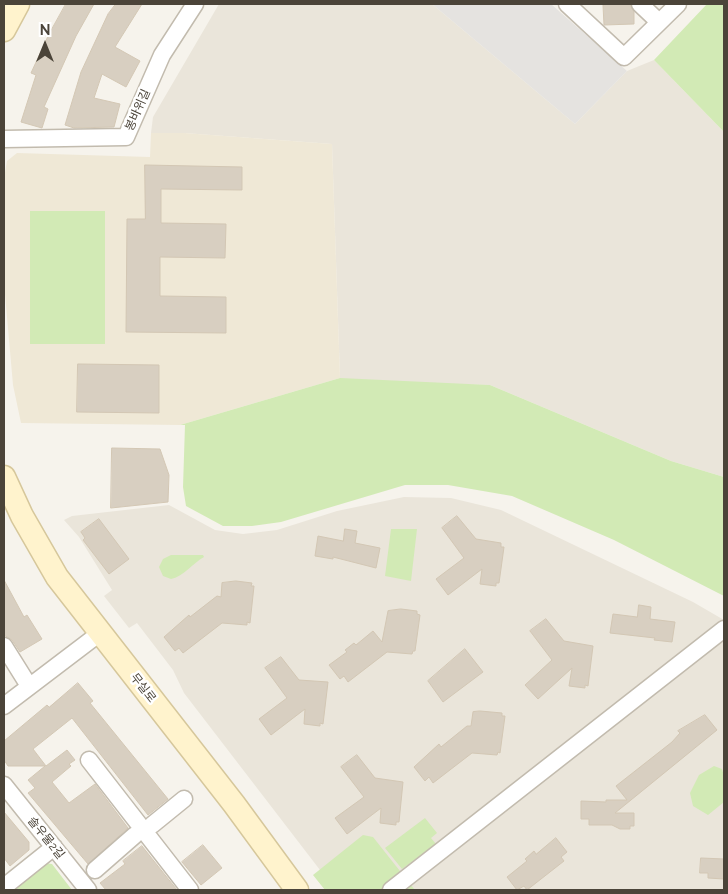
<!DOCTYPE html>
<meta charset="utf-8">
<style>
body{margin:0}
#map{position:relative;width:728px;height:894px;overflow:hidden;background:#f6f3ec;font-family:Raleway,sans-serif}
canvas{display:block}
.frame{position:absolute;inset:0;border:5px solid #4b4439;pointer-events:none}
.north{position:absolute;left:20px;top:20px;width:50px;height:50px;-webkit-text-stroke:4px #fff;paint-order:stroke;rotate:0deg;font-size:14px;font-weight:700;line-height:20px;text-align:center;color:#4b4439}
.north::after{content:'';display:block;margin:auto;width:18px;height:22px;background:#4b4439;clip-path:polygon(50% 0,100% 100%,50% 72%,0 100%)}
</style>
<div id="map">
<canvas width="728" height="894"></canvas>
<div class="frame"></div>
<div class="north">N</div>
</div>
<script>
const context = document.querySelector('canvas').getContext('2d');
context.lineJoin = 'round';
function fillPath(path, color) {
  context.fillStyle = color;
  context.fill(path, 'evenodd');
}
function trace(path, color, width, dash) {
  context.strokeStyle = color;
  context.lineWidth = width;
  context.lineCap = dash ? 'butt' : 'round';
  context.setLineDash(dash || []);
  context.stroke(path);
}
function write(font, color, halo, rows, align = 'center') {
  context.font = font + ' Raleway,"Noto Sans KR",sans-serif';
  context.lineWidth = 5;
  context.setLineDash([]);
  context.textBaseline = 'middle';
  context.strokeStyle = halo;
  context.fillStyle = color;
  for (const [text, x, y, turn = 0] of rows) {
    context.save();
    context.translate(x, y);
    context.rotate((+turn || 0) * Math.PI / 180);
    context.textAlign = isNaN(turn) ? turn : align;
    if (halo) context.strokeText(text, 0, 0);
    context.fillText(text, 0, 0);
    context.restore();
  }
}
const residential = new Path2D(`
 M219,4h213l143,120 52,-53 27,-11 70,72v345l-53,-16 -181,-76 -148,-3 -2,-4 -8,-234 -148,-11h-33l2,-16z
 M404,497l47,1 50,12 192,92 31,18v9l-323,249 -81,-8 -136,-177 -11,-23 -36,-47 -8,5 -25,-32 8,-6 -33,-53 -15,-17 8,-4 97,-11 46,25 28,4 34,-4 60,-19z
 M724,634v256h-309l-6,-7z`);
const education = new Path2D(`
 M151,133h33l148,11 8,234 -160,47 -159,-2 -8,-38 -9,-102v-105l3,-17 10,-8 133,4z`);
const green = new Path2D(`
 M707,4h17v128l-70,-72z
 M30,211h75v133h-75z
 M340,378l150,7 181,76 53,16v119l-110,-56 -102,-44 -64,-11h-43l-124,37 -29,4h-29l-37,-20 -3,-19 2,-62h-5z
 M391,529h26l-6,52 -26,-5z
 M171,555h32l1,2c-11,6 -21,20 -33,22l-8,-3 -4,-9 4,-8z
 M714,766l8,3 2,7v26l-16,13 -15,-9 -3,-13 9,-18z
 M425,818l12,15 -6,5 5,6 -34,25 -17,-21z
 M363,835l10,2 42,53h-90l-12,-15z
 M45,863l7,1 20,26h-59z`);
const parking = new Path2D(`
 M432,4h119l76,67 -52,53z`);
const building = new Path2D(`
 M66,4h28l-18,32 -32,71 4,2 -6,19 -21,-6 15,-47 -5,-2 18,-39z
 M116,4h26l-27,43 25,14 -14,26 -24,-13 -8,24 26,6 -6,23 -40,1 -9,-3 16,-53 27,-58z
 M630,4l4,8v12l-30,1 -1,-20z
 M145,165l97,2v23l-81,-1v34l65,1 -1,34 -65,-1v39l66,1v36l-100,-1 1,-113h18z
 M78,364l81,1v48l-82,-1z
 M112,448l48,1 9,26 -1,27 -57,6z
 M457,516l19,23 25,4v4h3l-5,36h-3v3l-16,-2 2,-15 -34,26 -12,-16 28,-21 -22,-30z
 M99,519l30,40 -20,15 -26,-34 2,-2 -4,-6z
 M345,529l12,2 -2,12 25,5 -4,20 -43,-11v2l-18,-3 3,-20 25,5z
 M4,580l20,37 3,-2 15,24 -22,13 -8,-12 -8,-5z
 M236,581l16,2 -1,3h3l-4,37 -3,-1v3l-25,-2 -39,30 -4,-5 -4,3 -11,-14 25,-22 1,2 27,-21 4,1 1,-14z
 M639,605l12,2 -1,12 25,3 -3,20 -18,-2 1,-2 -45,-5 3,-19 24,3z
 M401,609l16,2v3l3,1 -5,36h-2l-1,3 -25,-2 -39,30 -4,-6 -4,3 -11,-14 18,-13 -2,-2 9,-7 2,2 17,-14 9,11 6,-31z
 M546,619l18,22 29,5 -5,40 -3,-1v3l-16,-2 3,-18 -34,31 -13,-14 27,-25 -22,-29z
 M465,649l18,23 -40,30 -15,-21z
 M281,657l18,23 29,2 -5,42 -3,-1v3l-16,-2 1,-15 -34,26 -12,-16 28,-21 -22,-30z
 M78,683l15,18 -3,2 78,96 -20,16 -76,-97 -39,31 13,17 21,-16 8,10 -6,4 2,2 -19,16 17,21 26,-19 33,44 -40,36 -60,-71 7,-5 -7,-8 17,-14h-37l-4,-6v-19l43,-36 2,2z
 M480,711l22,2v3h3l-5,37 -2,-1 -1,3 -25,-2 -39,30 -4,-6 -4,4 -11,-14 25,-23 2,3 26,-21h4l2,-14z
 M705,715l12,15 -102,83h19v13h-4v3h-10l-8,-4h-23v-6h-8v-18l25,1v-2h21l-11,-14 56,-44 8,-9 -2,-2z
 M357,755l18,23 28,4 -4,40h-3v3l-16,-2 1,-15 -34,26 -12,-16 29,-21 -23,-30z
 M4,812l25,30v8l-19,16 -6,-8z
 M556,838l11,14 -6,5 3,4 -37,29 -3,-4 -7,4 -10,-13 20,-16 -2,-2 9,-8 2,3z
 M203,845l19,23 -21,17 -19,-23z
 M142,846l35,44h-71l-6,-7 25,-19 -2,-3z
 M701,858l23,1v20l-16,-1v-5h-8z`);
const street = new Path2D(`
 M567,4l57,53 54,-53
 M640,4l19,18
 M4,139l122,-2 36,-82 33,-51
 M4,646l25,40
 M4,706l96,-73
 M89,760l101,130
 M4,785l84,105
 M152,825l32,-26
 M95,870l40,-35
 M4,887l50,-40
 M391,890l333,-261`);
const secondary = new Path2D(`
 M4,30l14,-26
 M4,477l18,39 35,61 177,227 63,86`);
const streetNames = [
 ["봉바위길",138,110,-66],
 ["무실로",143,688,52],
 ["솔우물2길",46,838,51]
];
fillPath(residential, '#eae5da');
fillPath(education, '#efe8d6');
fillPath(green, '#d2eab5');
fillPath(parking, '#e5e3e0');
fillPath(building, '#d8cfc1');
trace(building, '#d3c7b4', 1);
trace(street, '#c2bbae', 19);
trace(secondary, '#d6c79b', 25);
trace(street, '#fff', 16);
trace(secondary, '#fff3cd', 22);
write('12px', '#4b4439', '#fff', streetNames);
</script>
